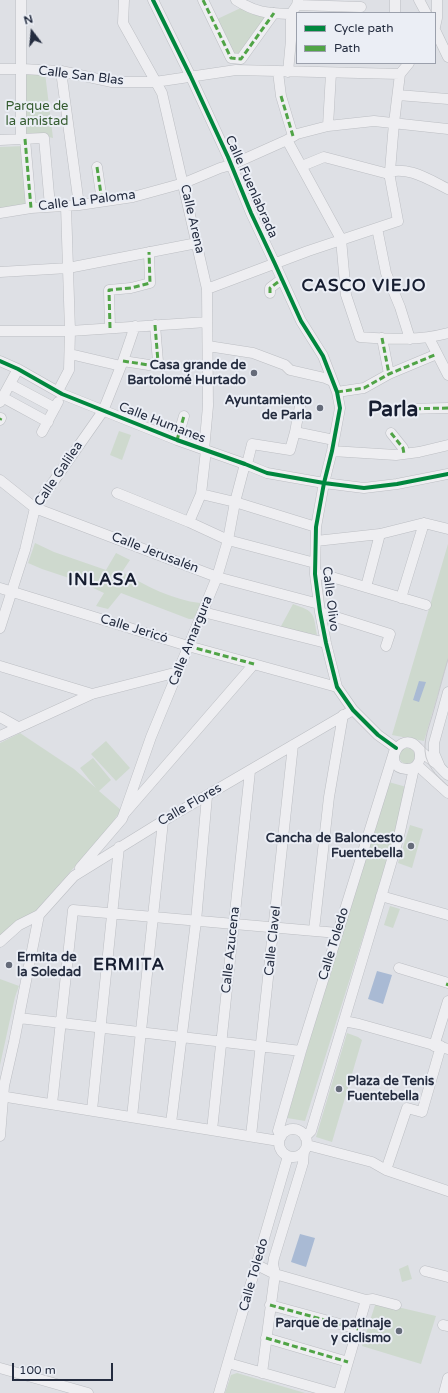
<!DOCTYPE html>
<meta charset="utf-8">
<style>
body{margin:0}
#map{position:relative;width:448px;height:1393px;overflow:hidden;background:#dee0e5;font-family:"Varela Round",sans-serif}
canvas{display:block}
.legend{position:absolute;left:296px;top:12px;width:140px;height:52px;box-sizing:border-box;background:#ebeef5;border:1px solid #9ba0ac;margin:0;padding:5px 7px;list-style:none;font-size:12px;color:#242c3f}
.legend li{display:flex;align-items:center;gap:8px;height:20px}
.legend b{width:20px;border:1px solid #9ba0ac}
.north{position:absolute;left:12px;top:12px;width:40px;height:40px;-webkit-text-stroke:3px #ebeef5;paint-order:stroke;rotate:344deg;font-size:11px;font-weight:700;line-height:16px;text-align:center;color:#242c3f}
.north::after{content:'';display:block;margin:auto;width:14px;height:18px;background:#242c3f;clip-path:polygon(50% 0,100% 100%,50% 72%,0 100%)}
.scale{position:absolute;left:12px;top:1363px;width:101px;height:18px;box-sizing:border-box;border:2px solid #242c3f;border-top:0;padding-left:5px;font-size:12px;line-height:14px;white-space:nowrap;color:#242c3f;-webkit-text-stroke:3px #ebeef5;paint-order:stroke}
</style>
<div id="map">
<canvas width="448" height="1393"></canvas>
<ul class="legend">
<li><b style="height:5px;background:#00873e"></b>Cycle path</li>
<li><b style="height:5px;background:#50a446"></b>Path</li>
</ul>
<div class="north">N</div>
<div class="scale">100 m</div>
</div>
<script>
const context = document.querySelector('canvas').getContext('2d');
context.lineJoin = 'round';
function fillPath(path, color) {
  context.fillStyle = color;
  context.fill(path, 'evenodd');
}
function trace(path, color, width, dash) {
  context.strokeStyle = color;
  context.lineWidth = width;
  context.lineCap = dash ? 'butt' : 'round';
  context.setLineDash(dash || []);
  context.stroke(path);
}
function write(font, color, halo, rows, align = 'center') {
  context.font = font + ' "Varela Round",sans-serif';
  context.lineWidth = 4;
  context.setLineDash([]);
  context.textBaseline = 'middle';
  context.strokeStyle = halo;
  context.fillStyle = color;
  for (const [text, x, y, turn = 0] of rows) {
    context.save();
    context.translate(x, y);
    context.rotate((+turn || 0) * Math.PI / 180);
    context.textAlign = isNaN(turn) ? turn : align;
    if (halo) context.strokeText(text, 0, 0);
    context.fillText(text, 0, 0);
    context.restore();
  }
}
const green = new Path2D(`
 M245,6l29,7 -33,46 -10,-1 -18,-37z
 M22,73h23l8,65 -12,-3h-16z
 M25,146l4,61 -29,3v-63z
 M119,431l12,4 -9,25 -12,-5z
 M35,543l19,9 52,18 10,-17 14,7 -8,12c24,14 51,28 78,31v4l-7,12h-4l-68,-26 -13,16 -12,-3 8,-13 -26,-12 -36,-12 -14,-6z
 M448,544v116l-24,81 -32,-6z
 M293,604c22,8 20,8 24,31l-37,-7z
 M20,733l54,36 22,19 -16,-20 13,-10 18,22 -12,11 22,19 -13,19 -75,85 -33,22v-193z
 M106,741l24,27 -14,13 -25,-27z
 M399 756a8 8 0 1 1 16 0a8 8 0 1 1-16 0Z
 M385,781l25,7 -105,333 -18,-3z
 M410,825l13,4 -11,39 -14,-5z
 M390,906l10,3 -7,19 -9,-3z
 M0,979l19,7 -4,11 -15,68z
 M347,1033l11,4 4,3 -30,102 -16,-5z
 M408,1265l4,14 -10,3 -3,-13z
 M376,1302l60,14 -15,48 -59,-18z
 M237,1373l68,20h-80l6,-18z`);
const water = new Path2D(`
 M419,681l7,1 -7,20 -6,-2z
 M377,971l15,4 -9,29 -15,-5z
 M300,1234l15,4 -9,29 -15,-5z`);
const minor = new Path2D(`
 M21,0v139
 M124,0l-1,23 39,70 45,196 1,117 -4,44
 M153,0l37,75 38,82 23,56 24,51 26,57 22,35 14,36 3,16 -8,43 -8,32 -8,44 -1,47 5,38 6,31 11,44 16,23 25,25 18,13
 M203,0l28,58 10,1 33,-46
 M236,0c20,13 32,13 55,14
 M419,0l7,13
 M297,5l64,2
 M395,13v-13
 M435,27l2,-9v-18
 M435,30l13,27
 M0,69h22l39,2 51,11h43l81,-12 164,4
 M61,71l18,134
 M278,72l3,24 12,40
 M288,72l3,-32v-26l6,-9 1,-5
 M398,95l50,4
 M328,126l3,-53
 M25,139l6,69
 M0,140l44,-2 6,68
 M287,140l54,99 5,56 14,42c31,2 58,4 88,-4
 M302,166l22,-9 61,16c22,-8 43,6 63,16
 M97,167l5,34
 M0,213l31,-5 48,-3 54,-8 51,-14 36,-15 11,-3 56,-25 10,-6 31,-8 46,-5 74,8
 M377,228l9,45 14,34 10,32
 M0,272l68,-4 129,-25
 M207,289l101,-38 90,-30 -8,-43v-7l4,-48 6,-49 9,-11
 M270,293v-5l12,-9
 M155,325l3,37
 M110,328l-1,-38 22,-2 19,-5 -1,-31
 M0,331h70l137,-9
 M382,338l7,36
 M429,338l19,37
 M208,346l45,7 32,12 5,5 35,8 7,3
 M70,354l51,12
 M0,361l18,8 44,25 115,46 68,24 22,9 57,10 40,5 33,-4 51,-10
 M123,361l26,4
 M10,384l45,24
 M58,391l11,-21 1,-39 -4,-125
 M337,392l27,-4 25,-14 48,-20
 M2,397l46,25
 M0,402l18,-33
 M300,406l-5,26 39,8
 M406,409l42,-1
 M0,420l1,-2
 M42,432l16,-30
 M391,433l12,15 1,6
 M177,440l7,-24
 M332,451l64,4 23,-3 29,-7
 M247,464l5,-20 38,6 5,-18
 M0,480l35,28 182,69 102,27
 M117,493l72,29 39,18 87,23
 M201,494l34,8 81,25
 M189,522l12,-28 5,-44
 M316,541l64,-7 44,-11 24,6
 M315,574l10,1 101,30
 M366,587l14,-53
 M0,588l188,58 149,41
 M401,598l23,-75
 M203,612l123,31
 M320,612l70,22 -4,12
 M0,628l25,-78 10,-42 68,-97 20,-50 12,-35
 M0,666l92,28
 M0,717l18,10
 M0,736l92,-42 86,-22
 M419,750c3,9 -1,20 -13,19 -25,-1 -6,-41 12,-21 6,7 12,11 19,16 4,4 7,8 11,11
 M417,765l31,28
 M440,767l-6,-14v-10l14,-51
 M124,814l27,-77 66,-160 11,-37 7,-38 10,-38
 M80,868l42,-49 2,-5 130,-150
 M381,896l67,19
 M314,930l15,-133 14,-82
 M0,942l19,-17 20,-10 35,-39 89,-55 190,-111
 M399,968l49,15
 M19,1018l282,33
 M344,1021l15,3 89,25
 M434,1046l14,-45
 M0,1096l279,45
 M52,1104l21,-194 265,23
 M92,1110l27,-263
 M132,1117l31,-296
 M171,1123l25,-202 11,-125
 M279 1143a14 14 0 1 1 28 0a14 14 0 1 1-28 0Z
 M212,1130l38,-359
 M0,1136l4,-50 10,-44 25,-127
 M251,1136l42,-391
 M281,1137l-3,-6 23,-80 93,-299
 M305,1137l6,-6 76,-254 12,-41 15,-68
 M307,1145l65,17 14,8 62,21
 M386,1170l21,-62 15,4 19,-66
 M257,1265l18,9 91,26 7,-1 23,6
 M425,1271l23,6
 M270,1305l88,24
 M443,1325l5,1
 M266,1338l82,24
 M228,1363l106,30
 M0,1368l88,25
 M262,1373l13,-99 -2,-10 1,-6 29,-95 1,-12
 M219,1393l69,-237
 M339,1393l27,-93
 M444,1393l4,-15`);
const tram = new Path2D(`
 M448,659c-5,17 -9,33 -14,50 -4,16 -12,32 -8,48 4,13 13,21 22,29`);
const quiet = new Path2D(`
 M203,0l28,58 10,1 33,-46
 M281,96l12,40
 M25,139l6,69
 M97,167l5,34
 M270,293v-5l12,-9
 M155,325l3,37
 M110,328l-1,-38 22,-2 19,-5 -1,-31
 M382,338l7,36
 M123,361l26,4
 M337,392l27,-4 25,-14 48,-20
 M406,409l42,-1
 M0,420l1,-2
 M391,433l12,15 1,6
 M177,440l7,-24
 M188,646l66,18
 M447,986l1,-3
 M270,1305l88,24
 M266,1338l82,24`);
const cycleway = new Path2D(`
 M153,0l37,75 38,82 23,56 24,51 26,57 22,35 14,36 3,16 -8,43 -8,32 -8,44 -1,47 5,38 6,31 11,44 16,23 25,25 18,13
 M0,361l18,8 44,25 115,46 68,24 22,9 57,10 40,5 33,-4 51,-10`);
const markers = [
 [254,373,4,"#656b79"],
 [320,408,4,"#656b79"],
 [411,846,4,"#656b79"],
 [9,965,4,"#656b79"],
 [339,1089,4,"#656b79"],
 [399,1331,4,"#656b79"]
];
const streetNames = [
 ["Calle San Blas",81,76,7],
 ["Calle Fuenlabrada",251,187,66],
 ["Calle La Paloma",87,201,-7],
 ["Calle Arena",192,219,77],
 ["Calle Humanes",162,423,21],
 ["Calle Galilea",59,474,-56],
 ["Calle Jerusalén",155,553,21],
 ["Calle Olivo",330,599,83],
 ["Calle Jericó",134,629,17],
 ["Calle Amargura",191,641,-68],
 ["Calle Flores",190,805,-30],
 ["Calle Clavel",273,941,-84],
 ["Calle Toledo",334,944,-73],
 ["Calle Azucena",231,950,-84],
 ["Calle Toledo",254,1275,-74]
];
const parkNames = [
 ["Parque de",37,107],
 ["la amistad",37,122]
];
const poiNames = [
 ["Casa grande de",246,366],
 ["Bartolomé Hurtado",246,381],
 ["Ayuntamiento",312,401],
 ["de Parla",312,416],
 ["Cancha de Baloncesto",403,839],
 ["Fuentebella",403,854],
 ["Ermita de",17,958,"left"],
 ["la Soledad",17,973,"left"],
 ["Plaza de Tenis",347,1082,"left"],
 ["Fuentebella",347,1097,"left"],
 ["Parque de patinaje",391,1324],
 ["y ciclismo",391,1339]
];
const districtNames = [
 ["CASCO VIEJO",364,287],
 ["INLASA",103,581],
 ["ERMITA",129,966]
];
const townNames = [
 ["Parla",393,410]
];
fillPath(green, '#ced9ce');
fillPath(water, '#a9bad4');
trace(minor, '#bcbec3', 11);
trace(minor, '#eeeef1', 10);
trace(tram, '#c7c8cc', 1);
trace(quiet, '#50a446', 3, [6, 3]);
trace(cycleway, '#00873e', 4);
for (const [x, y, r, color] of markers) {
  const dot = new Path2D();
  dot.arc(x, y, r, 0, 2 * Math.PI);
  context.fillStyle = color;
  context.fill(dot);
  trace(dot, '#ebeef5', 1.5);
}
write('13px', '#242c3f', '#ebeef5', streetNames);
write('13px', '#355c30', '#ebeef5', parkNames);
write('bold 13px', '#242c3f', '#ebeef5', poiNames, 'right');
context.letterSpacing = '1px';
write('bold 17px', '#161d30', '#ebeef5', districtNames);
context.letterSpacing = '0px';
write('bold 21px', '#161d30', '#ebeef5', townNames);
</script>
